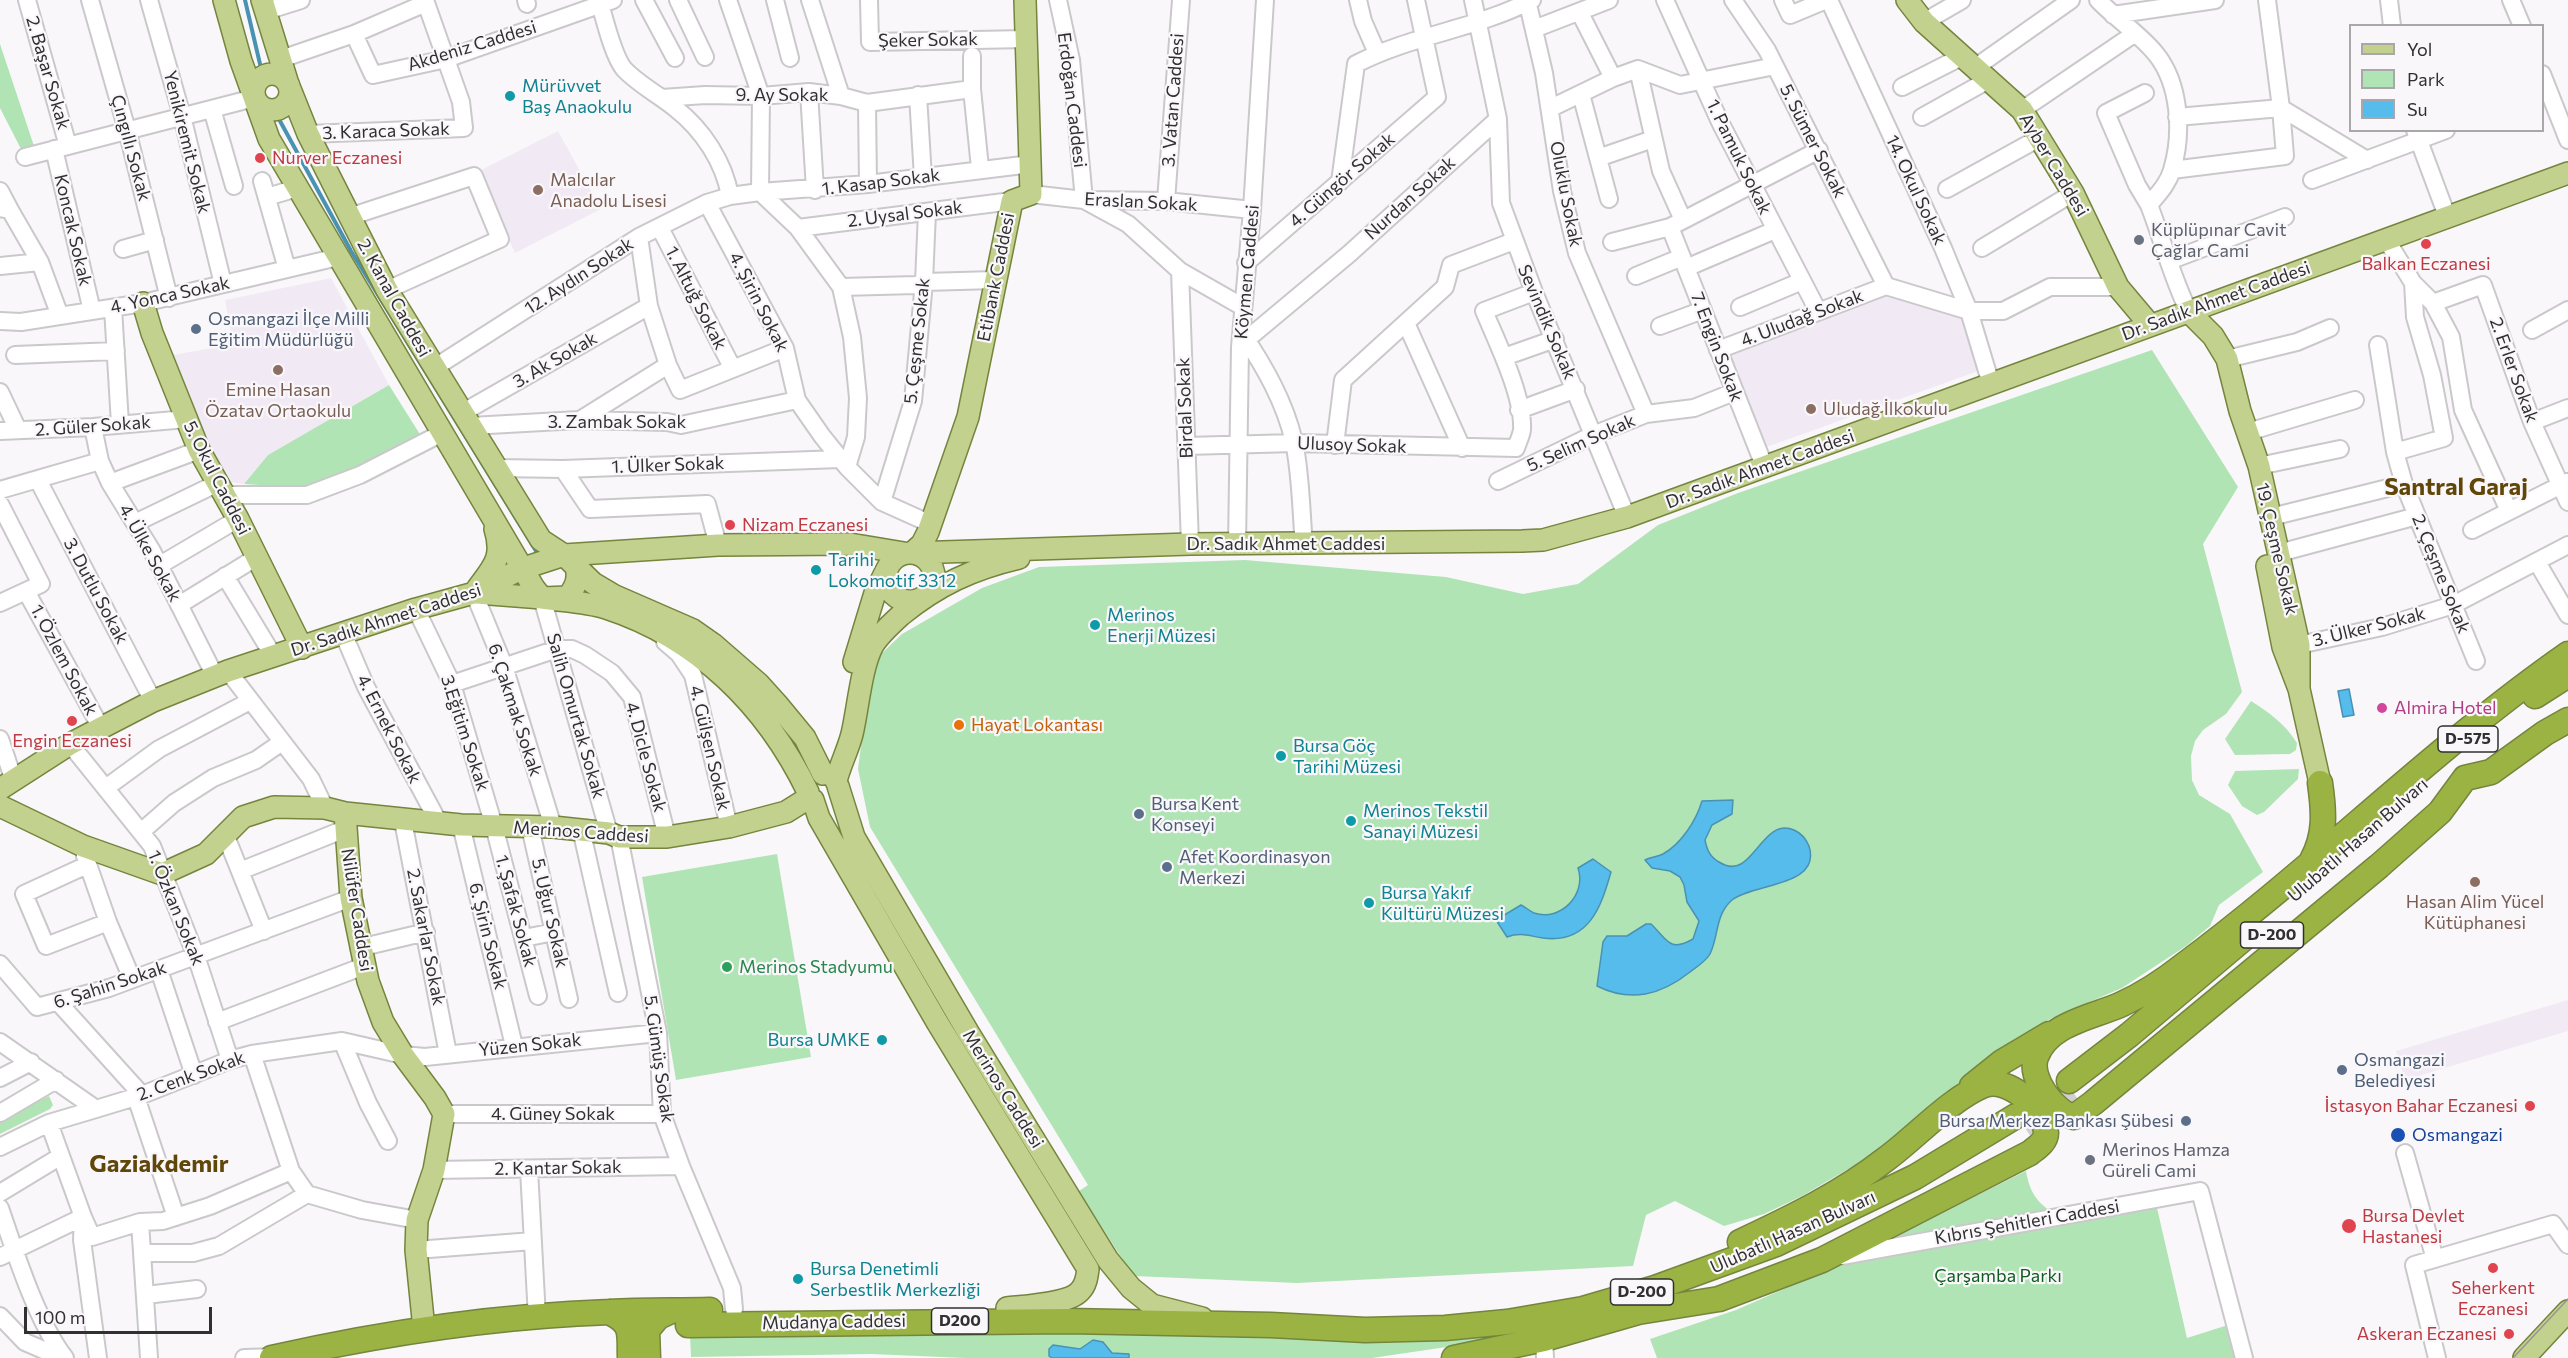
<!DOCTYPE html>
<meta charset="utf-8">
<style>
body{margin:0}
#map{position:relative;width:2568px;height:1358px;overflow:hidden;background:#faf7fb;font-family:Commissioner,sans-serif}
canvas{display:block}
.legend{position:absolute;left:2349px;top:24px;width:195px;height:108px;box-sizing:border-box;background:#faf7fb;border:2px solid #aaa7aa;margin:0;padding:8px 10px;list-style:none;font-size:18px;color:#313031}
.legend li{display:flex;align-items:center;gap:12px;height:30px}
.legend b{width:30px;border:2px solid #aaa7aa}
.scale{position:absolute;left:24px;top:1307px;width:188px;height:27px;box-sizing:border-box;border:3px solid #313031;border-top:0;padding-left:8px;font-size:18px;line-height:21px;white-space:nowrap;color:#313031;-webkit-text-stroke:4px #faf7fb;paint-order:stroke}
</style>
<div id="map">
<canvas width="2568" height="1358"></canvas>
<ul class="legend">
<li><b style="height:8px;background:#c2d18e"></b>Yol</li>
<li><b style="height:16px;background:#b1e4b4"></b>Park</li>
<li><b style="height:16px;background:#55bceb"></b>Su</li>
</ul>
<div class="scale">100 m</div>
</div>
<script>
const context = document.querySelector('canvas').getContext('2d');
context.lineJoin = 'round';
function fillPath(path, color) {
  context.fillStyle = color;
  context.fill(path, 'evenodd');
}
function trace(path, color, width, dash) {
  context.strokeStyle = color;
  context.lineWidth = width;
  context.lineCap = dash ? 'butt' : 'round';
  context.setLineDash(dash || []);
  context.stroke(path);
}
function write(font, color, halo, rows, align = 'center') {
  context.font = font + ' Commissioner,sans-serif';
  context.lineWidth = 4.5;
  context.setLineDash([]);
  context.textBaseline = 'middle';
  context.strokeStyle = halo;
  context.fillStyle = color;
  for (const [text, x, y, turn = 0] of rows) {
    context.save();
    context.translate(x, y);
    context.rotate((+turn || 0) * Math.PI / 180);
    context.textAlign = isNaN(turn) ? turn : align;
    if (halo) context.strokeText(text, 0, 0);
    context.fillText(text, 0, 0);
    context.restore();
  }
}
const built = new Path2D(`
 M558,131l43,78 -86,44 -38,-81z
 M331,278l58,107 -121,70 -24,29 -17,-2 -59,-126 65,-12 -8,-44z
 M1886,294l77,21 18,55 -217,78 -36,-93z
 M2568,1000v31l-163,49 -9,-29z`);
const green = new Path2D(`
 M0,44l34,102 -12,5 -22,-43z
 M2152,350l86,137 -35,57 39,148 -16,22 -23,16 -8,11 -4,15 1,24 7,15 31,19 33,58 -44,33 -9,21 -24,20 -64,42 -70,30 -39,22 -34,26 -100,85 -77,45 -38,18 -40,12 -49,-25 -29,14 -13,51 -336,17 -164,-7 -54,-85 9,-6 -218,-358 -12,-58 9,-72 14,-43 21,-20 80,-46 57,-21 206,-7 201,17 77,17 55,-10 80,-59 80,-32z
 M389,385l32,51 -64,32 -51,20 -62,-4 24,-29z
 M2251,701c19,12 34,23 46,42l-1,7 -6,4 -55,1 -10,-16z
 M2299,769l-1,10 -34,33 -7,3 -15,-9 -14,-21 7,-14z
 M777,854l34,203 -135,23 -34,-203z
 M49,1096l4,9 -3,4 -50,25v-15z
 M2026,1171c5,29 16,33 37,51l94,-14 30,130 44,-14 9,34h-583l-7,-19 86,-29 91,-40z
 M1623,1306l-163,39 -88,13h-407l-94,-4 -180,3 -1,-23 569,-7z`);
const water = new Path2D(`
 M2349,689l5,26 -11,2 -5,-26z
 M1733,800l-1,14 -20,11 -7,15c2,10 5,17 14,22 34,22 41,-46 75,-32 7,3 12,9 15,16 13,41 -56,37 -77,54 -17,15 -13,35 -22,54 -4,7 -13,13 -20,18 -29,23 -59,31 -93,14l6,-44 4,-6h20l19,-12h5c16,15 18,29 42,15l6,-18 -12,-19 -3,-17 -4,-8 -10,-6 -18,-3 -7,-8c5,-3 12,-3 18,-6 18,-10 33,-33 39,-53z
 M1593,859l18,13c-10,35 -22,72 -68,66 -14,-2 -22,-6 -36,-1l-11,-17 25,-15c4,2 9,6 13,8 27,9 53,-19 44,-45z
 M1093,1340l10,2 9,11 17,1v4h-77l-3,-2v-7l4,-4 27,4z`);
const stream = new Path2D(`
 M245,0l15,64
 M280,121l71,130 185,300`);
const highwayTunnel = new Path2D(`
 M2025,1128l53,-35`);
const minor = new Path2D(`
 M27,0l41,146
 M90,0l37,130 42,168
 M149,0l33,116 41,168
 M526,0l1,4
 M599,0c5,17 14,56 25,69 14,15 35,26 51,39 28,22 49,54 55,88
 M644,0l31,58
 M678,0l27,57
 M728,0l33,96 -1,96 38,36 43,59 11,50 6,61 -2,39 -9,30
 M775,0l15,58
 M810,0l31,96
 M869,0l1,42 157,-3
 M1058,0l13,60 13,140 44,24 52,47 63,36
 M1358,0l5,21 14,32
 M1527,0l17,73 18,118 15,62 69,161
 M1665,0l55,122 98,189
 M1733,0l34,50 119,236
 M1783,0l7,15 36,-15
 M1829,0l114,248 26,63 22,73
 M2098,0c18,19 42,34 58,54 24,30 27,79 16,116 -4,14 -14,24 -23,35 14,36 23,73 40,107
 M2267,0l14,108 86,52
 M2389,0l3,26
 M2511,0l11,26
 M266,11l35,-11
 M1580,13l33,65
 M2113,15l102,-15
 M1924,22l38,-22
 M1534,29l75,-29
 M354,34l19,41 73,-16 167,-59
 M972,56v33l8,79
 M281,59l73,-25 72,-31
 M1976,67l95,-67
 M1638,69l23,102 22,49
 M2542,74l26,66
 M1902,87l61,-31
 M809,92l6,98
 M2145,93l-39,20 31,72 12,20
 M1581,94l28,105
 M918,95l5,83
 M662,98l43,-3 56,1 48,-4 32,4 26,7 105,-14
 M867,103l1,81
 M1551,108l62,-30 25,-9 42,16 95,-19
 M212,109l22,77
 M2022,110l112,-76
 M1922,117l68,-38
 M1498,119l3,84 33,89 93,225
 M2415,130l32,86
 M308,134l156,-6 -3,-26 -36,-102
 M54,149l38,162
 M25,157l229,-59
 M1598,158l55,-19
 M2172,170l113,-14 -4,-48 -104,9
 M2312,180l134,-50
 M262,181l25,88
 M1340,182l16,-118c56,-29 120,-35 176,-64
 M1947,189l94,-52
 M0,191l10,19
 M1031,194l53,6 82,1 86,9
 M267,197l30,-9
 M1166,201l15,-201
 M707,203l78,145 12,52 25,36 25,31 35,35 49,22
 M0,208l10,2 30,52 20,54
 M349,217l125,-41 26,63 -113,51
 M1670,227l95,241
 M660,228l72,139
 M798,228l214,-27
 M639,237l10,69 19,59 12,25 105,-42
 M2386,239l27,44 20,20 18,34 12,73 46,101
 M1612,242l58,-15 149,-77
 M1982,248l91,-55
 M123,249l32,-9
 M2169,261l116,-44
 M1246,263l191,-166 -21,-97
 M0,266l40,-4
 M1686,268l89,-38
 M1180,271l10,273
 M1636,276l46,-19
 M1886,286l83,25h34l47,-24h68
 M841,287l75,-2 8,-3 71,-2
 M2433,303l50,-18 49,137 36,80
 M1740,307l62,-26
 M113,308l7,116
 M0,321l21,1 122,-19 195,-46
 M1406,323l56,125
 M1660,326l43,-16
 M2532,330l36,-20
 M1242,333c22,33 43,69 52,109 7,33 7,69 10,103
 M1246,340l103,-86 149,-135 -25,-119
 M2378,345l17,107 9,32 72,177
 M1718,350l168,-64
 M15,355l101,-4
 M1504,357l51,-18
 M2227,359l70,-17 33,-14
 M434,368l205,-131 68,-34 23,-7 30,-4 108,-8 163,-20
 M0,392l18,38
 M1519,410l57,-21
 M462,413l187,-107
 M580,420l88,-55
 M2532,422l36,-14
 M471,426l108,-6 88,2 14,3 116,-25
 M93,427l7,34 10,22 42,68 63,125
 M0,431l93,-4 94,-8
 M2248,432l107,-32
 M1335,445l8,-65 102,-93 6,-22 63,-24
 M1187,446l107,-3 222,5c2,-6 5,-12 6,-18 2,-33 -25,-88 -38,-119l50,-19
 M2395,452l49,-14 -12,-63 -17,-58 -2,-34
 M2259,466l81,-17
 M496,468l67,1 277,-10
 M563,469l27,40 117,-5 11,41
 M38,480l115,221
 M1498,481l95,-46 53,-21 48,-6 40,-16
 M110,483l89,-33
 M0,490l100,-29
 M226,495h81l53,-20 82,-42
 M882,502l31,-101 11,-119 3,-70
 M0,504l41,80 -15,7 75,137
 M2271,517l133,-33
 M135,523l83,-40
 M2472,530l95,-48
 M1237,545l3,-198 12,-137 13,-210
 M2279,553l138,-37
 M2537,562l31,53
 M160,565l78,-46
 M225,576l49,81
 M474,593l30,73 49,161
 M542,598l67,235
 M0,603l26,-12
 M179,605l78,-48
 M416,609l36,75 42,142 44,170
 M343,633l23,54 73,136
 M665,642l14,12 14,21 36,152
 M2299,645l83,-18 71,-22 115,-60
 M228,671l83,108 14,29
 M452,684l105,-35h15l13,6 27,18 20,24 35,140
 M0,739l13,39
 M70,744l82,102 44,110 34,104
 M107,787l52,-38 91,-48
 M403,821l45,233
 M461,825l53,221
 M530,827l39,172
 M581,829l37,164
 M141,832l33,-29 39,-25 43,-18 26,-18
 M225,834l39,97
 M619,837l39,196 4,81 19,52 51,122 2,21
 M85,856l23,66 24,57
 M87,865l-63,29 22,52 62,-24
 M240,871l105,-42
 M524,938l30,-6
 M359,948l67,-16
 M0,964l37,43 72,-19 242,-90
 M159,970l35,105
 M58,1002l84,93
 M217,1022l147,-56
 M342,1041l26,62 20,38
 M0,1042l96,67 46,-14 88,-35 22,-6 90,-13 61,14 22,2 233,-24
 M252,1054l39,117 16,23 55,16 55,10
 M0,1078l31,-16
 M136,1097l40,120
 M0,1113l56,-33
 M444,1114h218
 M49,1123l34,94 -1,23 16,118
 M0,1147l49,-24 47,-14
 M2405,1153l30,106
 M529,1169l8,149
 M434,1170l247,-4
 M0,1193l61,-37
 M0,1208c15,44 37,114 65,150
 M140,1222l9,136
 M416,1250l117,-9
 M142,1253h51l26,-7 88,-52
 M1843,1256l357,-65 44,167
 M0,1257l83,-40 9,20 48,-15 23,-1 47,-15 81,-35
 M146,1295l51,-6
 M0,1316l25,26 37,16
 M1544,1339l1,19
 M244,1358l34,-1
 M2437,1358l-23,-93 139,-41 15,21`);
const major = new Path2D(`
 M224,0l17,61 28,78 265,449 8,10c21,3 45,4 64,10 92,30 160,97 202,184
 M262,0l26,84 20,50 79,156 154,250 23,15 29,28 22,13 78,34 20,14 46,40 18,20 28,34 18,36
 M1907,0l17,22 98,88 51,83 45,94 32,38
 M254 92a18 18 0 1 1 36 0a18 18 0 1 1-36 0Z
 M143,303l9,30 47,117 39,69 64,129
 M2189,312l24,24 14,23 13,52 19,55 40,179v44
 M912,553l278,-9 332,-3 21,-1 84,-23 941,-344
 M912,553l10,-9 6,-12 40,-115 44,-216 19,-7 -6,-194
 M886 577a24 24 0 1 1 48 0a24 24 0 1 1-48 0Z
 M2267,566l16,81 16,42 21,94
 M477,589c16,-22 27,-31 18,-60
 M477,593l65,5 26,-1c8,-11 11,-18 8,-31
 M854,662l21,-69 12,-24
 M836,781c4,-16 12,-31 16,-47 6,-25 9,-67 21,-89 7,-11 18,-21 28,-30 37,-30 71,-46 118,-57
 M838,786l16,51 114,195 140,228 23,28 21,17 50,13
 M0,789l70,-45 83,-43 75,-30 188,-62 58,-16 47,-24 43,-14 154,-10 132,-1 54,9
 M813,800l6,18 118,204 151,247c-1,8 -2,16 -8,22 -11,13 -56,15 -73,17
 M0,806l83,40 79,28 44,-20 37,-37 31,-10 51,1 20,5 6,85 17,83 15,41 20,33 32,43 9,16 -10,56 -17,50 -1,30 8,79
 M345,813l116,12 92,2 56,6 10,4h48l62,-10 57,-15 24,-15
 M2524,1358l44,-47`);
const highway = new Path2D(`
 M2568,654c-136,95 -252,213 -384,311 -19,15 -40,29 -62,39 -28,13 -74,19 -86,53 -8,21 19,56 38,60l19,-14 286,-237 61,-54 25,-34 26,-6 54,-39 23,-13
 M2535,696l33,-21
 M2312,860c14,-25 12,-49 8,-77
 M2069,1081l60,-46 114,-96
 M1972,1086l30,-24 47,-28
 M609,1312c25,12 20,21 21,46
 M1638,1312l81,-13 103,-39 208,-107c6,-5 16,-11 16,-20 -1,-24 -38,-57 -62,-48 -34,14 -68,52 -98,74 -45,35 -95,59 -146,83
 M688,1325l380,-4 203,4 94,5 80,-2 62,-6 76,-13 72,-21 121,-44 139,-67 101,-61
 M272,1358c111,-25 224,-42 338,-46 33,-2 67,-1 100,-2
 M648,1358l-1,-28 11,-13 13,-6
 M1454,1358l90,-19 108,-31`);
const tram = new Path2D(`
 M2513,1358l55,-59`);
const markers = [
 [510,96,6,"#0f9aa8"],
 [260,158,6,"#e0444e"],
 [538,190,6,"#8d6e63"],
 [2139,240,6,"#6b7280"],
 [2426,244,6,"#e0444e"],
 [196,329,6,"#5c6f8a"],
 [278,370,6,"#8d6e63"],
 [1811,409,6,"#8d6e63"],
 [730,525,6,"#e0444e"],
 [816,570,6,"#0f9aa8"],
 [1095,625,6,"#0f9aa8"],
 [2382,708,6,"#d1479c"],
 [72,721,6,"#e0444e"],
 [959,725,6,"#e8710a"],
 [1281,756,6,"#0f9aa8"],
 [1139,814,6,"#5c6f8a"],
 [1351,821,6,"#0f9aa8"],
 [1167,867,6,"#5c6f8a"],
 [2475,882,6,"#8d6e63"],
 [1369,903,6,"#0f9aa8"],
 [727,967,6,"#2e9e5b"],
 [882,1040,6,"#0f9aa8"],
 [2342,1070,6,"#5c6f8a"],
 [2530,1106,6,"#e0444e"],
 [2186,1121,6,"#5c6f8a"],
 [2398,1135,8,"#1a4fb4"],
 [2090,1160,6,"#6b7280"],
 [2349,1226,8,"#e0444e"],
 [2493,1268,6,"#e0444e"],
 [798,1279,6,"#0f9aa8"],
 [2509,1334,6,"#e0444e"]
];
const shields = [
 [2468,739,60],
 [2272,935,63],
 [1642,1292,63],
 [960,1321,57]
];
const shieldNames = [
 ["D-575",2468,739],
 ["D-200",2272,935],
 ["D-200",1642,1292],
 ["D200",960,1321]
];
const streetNames = [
 ["Şeker Sokak",928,40,-1],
 ["Akdeniz Caddesi",472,46,-17],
 ["2. Başar Sokak",48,73,74],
 ["9. Ay Sokak",782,95],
 ["Erdoğan Caddesi",1072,100,83],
 ["3. Vatan Caddesi",1173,100,-86],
 ["3. Karaca Sokak",386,131,-2],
 ["5. Sümer Sokak",1813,141,63],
 ["Yenikiremit Sokak",187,142,76],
 ["Çıngıllı Sokak",131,148,75],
 ["1. Pamuk Sokak",1739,157,64],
 ["Ayber Caddesi",2054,165,59],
 ["4. Güngör Sokak",1342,180,-41],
 ["1. Kasap Sokak",881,182,-7],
 ["14. Okul Sokak",1916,190,65],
 ["Oluklu Sokak",1566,194,79],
 ["Nurdan Sokak",1410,198,-42],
 ["Eraslan Sokak",1141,202,3],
 ["2. Uysal Sokak",905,214,-7],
 ["Koncak Sokak",73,230,77],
 ["Köymen Caddesi",1247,272,-85],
 ["12. Aydın Sokak",579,276,-33],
 ["Etibank Caddesi",996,277,-79],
 ["4. Yonca Sokak",170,295,-12],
 ["2. Kanal Caddesi",394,298,61],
 ["1. Altuğ Sokak",696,298,63],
 ["Dr. Sadık Ahmet Caddesi",2216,301,-20],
 ["4. Şirin Sokak",759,302,63],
 ["4. Uludağ Sokak",1802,318,-21],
 ["Sevindik Sokak",1547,322,67],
 ["5. Çeşme Sokak",917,341,-84],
 ["7. Engin Sokak",1717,347,69],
 ["3. Ak Sokak",555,360,-30],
 ["2. Erler Sokak",2514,370,70],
 ["Birdal Sokak",1185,408,-92],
 ["3. Zambak Sokak",617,422],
 ["2. Güler Sokak",93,426,-4],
 ["5. Selim Sokak",1581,443,-24],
 ["Ulusoy Sokak",1352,445,2],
 ["1. Ülker Sokak",668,465,-2],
 ["Dr. Sadık Ahmet Caddesi",1760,469,-20],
 ["5. Okul Caddesi",217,478,63],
 ["Dr. Sadık Ahmet Caddesi",1286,544],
 ["19. Çeşme Sokak",2277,549,77],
 ["4. Ülke Sokak",150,553,61],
 ["2. Çeşme Sokak",2441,574,68],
 ["3. Dutlu Sokak",96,591,62],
 ["Dr. Sadık Ahmet Caddesi",386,620,-18],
 ["3. Ülker Sokak",2369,627,-14],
 ["1. Özlem Sokak",64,660,62],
 ["6. Çakmak Sokak",515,710,72],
 ["Salih Omurtak Sokak",576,716,74],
 ["4. Ernek Sokak",389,729,63],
 ["3.Eğitim Sokak",465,733,72],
 ["4. Gülşen Sokak",710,748,77],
 ["4. Dicle Sokak",646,757,75],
 ["Merinos Caddesi",581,832,4],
 ["Ulubatlı Hasan Bulvarı",2358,840,-41],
 ["1. Özkan Sokak",176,908,68],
 ["Nilüfer Caddesi",357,910,81],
 ["1. Şafak Sokak",516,911,75],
 ["5. Uğur Sokak",550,913,77],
 ["6. Şirin Sokak",488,936,76],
 ["2. Sakarlar Sokak",426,937,79],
 ["6. Şahin Sokak",110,985,-18],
 ["Yüzen Sokak",530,1045,-6],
 ["5. Gümüş Sokak",659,1059,82],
 ["2. Cenk Sokak",191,1076,-20],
 ["Merinos Caddesi",1003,1089,58],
 ["4. Güney Sokak",553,1114],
 ["2. Kantar Sokak",558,1168,-1],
 ["Kıbrıs Şehitleri Caddesi",2027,1222,-10],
 ["Ulubatlı Hasan Bulvarı",1793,1232,-24],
 ["Mudanya Caddesi",834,1322,-1]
];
const cultureNames = [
 ["Mürüvvet",522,86],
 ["Baş Anaokulu",522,107],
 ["Tarihi",828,560],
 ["Lokomotif 3312",828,581],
 ["Merinos",1107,615],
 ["Enerji Müzesi",1107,636],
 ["Bursa Göç",1293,746],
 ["Tarihi Müzesi",1293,767],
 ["Merinos Tekstil",1363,811],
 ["Sanayi Müzesi",1363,832],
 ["Bursa Yakıf",1381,893],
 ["Kültürü Müzesi",1381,914],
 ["Bursa UMKE",870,1040,"right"],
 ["Bursa Denetimli",810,1269],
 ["Serbestlik Merkezliği",810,1290]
];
const healthNames = [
 ["Nurver Eczanesi",272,158],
 ["Balkan Eczanesi",2426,264,"center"],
 ["Nizam Eczanesi",742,525],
 ["Engin Eczanesi",72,741,"center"],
 ["İstasyon Bahar Eczanesi",2518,1106,"right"],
 ["Bursa Devlet",2362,1216],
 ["Hastanesi",2362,1237],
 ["Seherkent",2493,1288,"center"],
 ["Eczanesi",2493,1309,"center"],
 ["Askeran Eczanesi",2497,1334,"right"]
];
const educationNames = [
 ["Malcılar",550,180],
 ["Anadolu Lisesi",550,201],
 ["Emine Hasan",278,390,"center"],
 ["Özatav Ortaokulu",278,411,"center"],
 ["Uludağ İlkokulu",1823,409],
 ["Hasan Alim Yücel",2475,902,"center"],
 ["Kütüphanesi",2475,923,"center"]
];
const worshipNames = [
 ["Küplüpınar Cavit",2151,230],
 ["Çağlar Cami",2151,251],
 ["Merinos Hamza",2102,1150],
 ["Güreli Cami",2102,1171]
];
const serviceNames = [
 ["Osmangazi İlçe Milli",208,319],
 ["Eğitim Müdürlüğü",208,340],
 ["Bursa Kent",1151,804],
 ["Konseyi",1151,825],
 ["Afet Koordinasyon",1179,857],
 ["Merkezi",1179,878],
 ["Osmangazi",2354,1060],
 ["Belediyesi",2354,1081],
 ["Bursa Merkez Bankası Şübesi",2174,1121,"right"]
];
const hotelNames = [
 ["Almira Hotel",2394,708]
];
const foodNames = [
 ["Hayat Lokantası",971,725]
];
const leisureNames = [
 ["Merinos Stadyumu",739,967]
];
const transitNames = [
 ["Osmangazi",2412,1135]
];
const parkNames = [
 ["Çarşamba Parkı",1998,1276]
];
const districtNames = [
 ["Santral Garaj",2456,487],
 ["Gaziakdemir",159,1164]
];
fillPath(built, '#f1eaf5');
fillPath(green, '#b1e4b4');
fillPath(water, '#55bceb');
trace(water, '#4a92b3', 1.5);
trace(stream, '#4a92b3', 4);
trace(highwayTunnel, '#d2cfd3', 24, [24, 12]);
trace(minor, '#cbc8cc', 20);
trace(major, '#75853d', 24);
trace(highway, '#75853d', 27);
trace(minor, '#fff', 16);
trace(major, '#c2d18e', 21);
trace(highway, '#9ab343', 24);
trace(tram, '#969496', 1.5);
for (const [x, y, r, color] of markers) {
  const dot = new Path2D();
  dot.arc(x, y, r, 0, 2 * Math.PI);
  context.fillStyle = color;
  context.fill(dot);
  trace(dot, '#faf7fb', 2);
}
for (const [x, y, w] of shields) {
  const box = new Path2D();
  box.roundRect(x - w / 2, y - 13, w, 26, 4.5);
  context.fillStyle = '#faf7fb';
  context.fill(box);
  trace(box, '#313031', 1.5);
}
write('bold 16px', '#313031', null, shieldNames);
write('18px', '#313031', '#faf7fb', streetNames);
write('18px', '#0d838f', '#faf7fb', cultureNames, 'left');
write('18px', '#be3a42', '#faf7fb', healthNames, 'left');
write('18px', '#785e54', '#faf7fb', educationNames, 'left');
write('18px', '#5b616d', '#faf7fb', worshipNames, 'left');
write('18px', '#4e5e75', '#faf7fb', serviceNames, 'left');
write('18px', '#b23c85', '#faf7fb', hotelNames, 'left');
write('18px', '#c56008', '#faf7fb', foodNames, 'left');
write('18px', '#27864d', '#faf7fb', leisureNames, 'left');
write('18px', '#164399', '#faf7fb', transitNames, 'left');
write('18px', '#0e5b1f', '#faf7fb', parkNames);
write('bold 24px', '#604609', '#faf7fb', districtNames);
</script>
